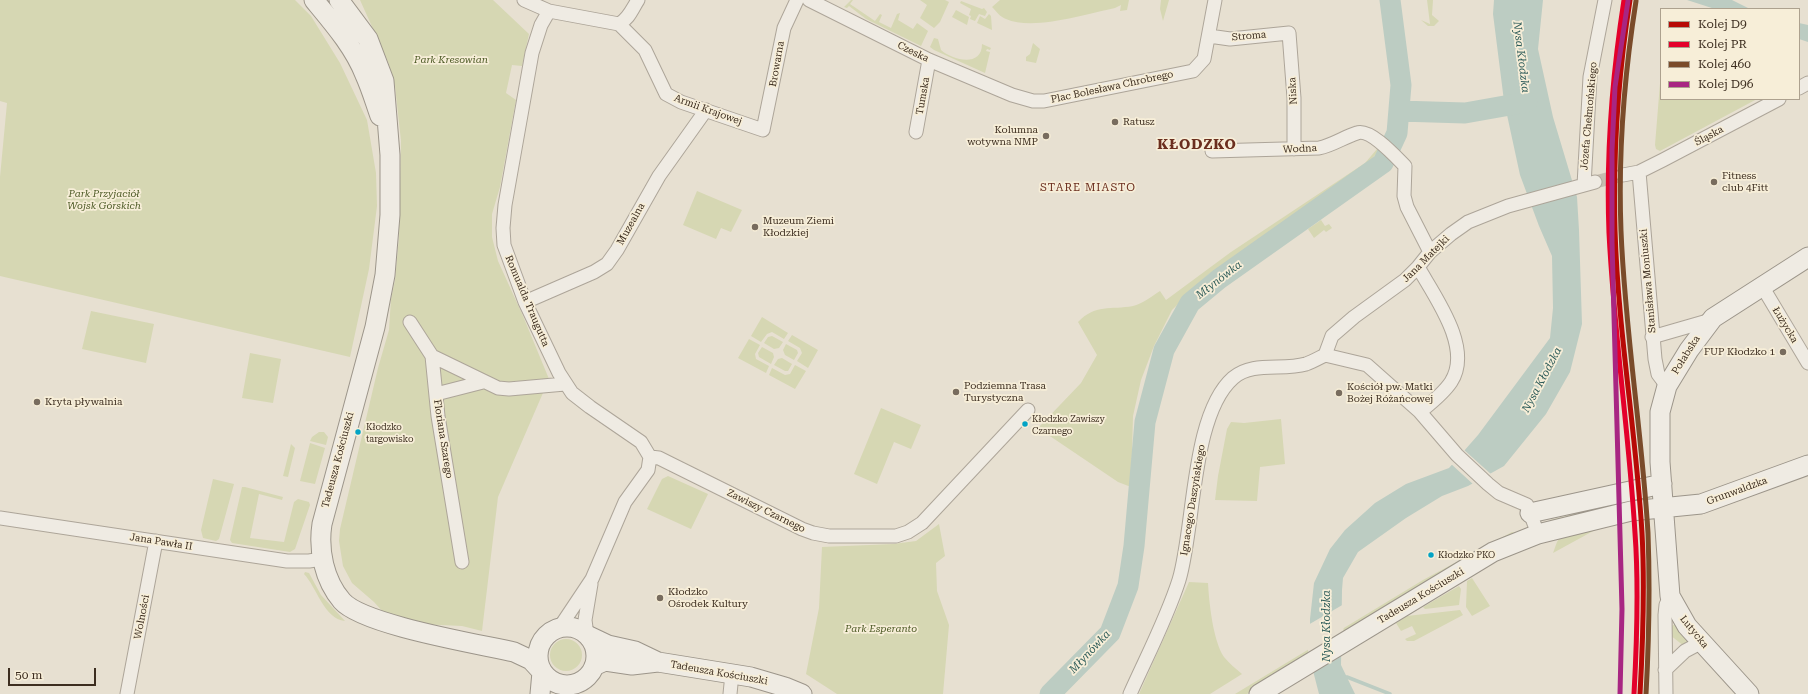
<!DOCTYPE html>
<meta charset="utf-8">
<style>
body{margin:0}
#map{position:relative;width:1808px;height:694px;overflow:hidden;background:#e7e0d1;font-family:"Roboto Serif",serif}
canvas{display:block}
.legend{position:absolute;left:1660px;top:8px;width:140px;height:92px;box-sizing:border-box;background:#f7eed8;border:1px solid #ada18e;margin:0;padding:5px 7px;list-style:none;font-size:12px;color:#3d2e20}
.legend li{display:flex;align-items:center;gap:8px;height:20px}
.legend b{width:20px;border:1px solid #ada18e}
.scale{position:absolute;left:8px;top:668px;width:88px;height:18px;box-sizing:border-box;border:2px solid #3d2e20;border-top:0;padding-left:5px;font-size:12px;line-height:14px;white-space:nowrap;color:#3d2e20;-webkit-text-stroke:3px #f7eed8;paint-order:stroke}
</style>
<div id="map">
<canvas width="1808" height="694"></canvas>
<ul class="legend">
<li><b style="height:5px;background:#b70a06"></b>Kolej D9</li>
<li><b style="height:5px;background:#e4002b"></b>Kolej PR</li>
<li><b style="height:5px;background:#7a4b2a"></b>Kolej 460</li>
<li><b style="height:5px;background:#a82682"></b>Kolej D96</li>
</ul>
<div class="scale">50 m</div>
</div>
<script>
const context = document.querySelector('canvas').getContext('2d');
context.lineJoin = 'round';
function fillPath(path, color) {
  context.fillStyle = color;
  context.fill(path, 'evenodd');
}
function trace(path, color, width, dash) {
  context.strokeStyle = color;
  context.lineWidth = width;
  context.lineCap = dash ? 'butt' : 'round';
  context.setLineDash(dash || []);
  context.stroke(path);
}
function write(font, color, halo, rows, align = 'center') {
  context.font = font + ' "Roboto Serif",serif';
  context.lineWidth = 3.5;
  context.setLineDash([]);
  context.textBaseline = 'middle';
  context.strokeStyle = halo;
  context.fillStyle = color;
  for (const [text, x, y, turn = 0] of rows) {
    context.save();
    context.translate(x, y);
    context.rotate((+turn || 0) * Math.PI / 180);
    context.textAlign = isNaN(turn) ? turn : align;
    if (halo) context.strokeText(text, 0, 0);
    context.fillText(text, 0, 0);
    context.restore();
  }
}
const green = new Path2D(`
 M0,0h295l16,16 29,47 27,57 9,53 1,33 -8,63 -19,88 -350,-81v-99l7,-74 -7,-2z
 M360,0h133l36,34 -7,32 -10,-1 -6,28 10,7 -16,87 -8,27v23l6,24 25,55 26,63 -51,118 -16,134 -20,-5 -42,-2 -35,-10 -11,-12 -22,-19 -9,-17 -4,-25 1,-12 38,-161 11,-38 2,-31 4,-19 4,-43 2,-96 -6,-55 -7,-24z
 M851,0h2l-3,4 25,17 5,-7 2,1 -3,7 12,6 6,-14 3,-1 -2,7 15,9 4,-6 11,8 -7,15 -55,-27 -17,-13 -2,2 -3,-1z
 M920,0h25l4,2 -9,20 -6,6 -14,-10 7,-13z
 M1000,0h129l-2,10 -7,1 1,-6 -6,3c-29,6 -82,23 -109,11 -6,-2 -10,-8 -14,-12z
 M1161,0h8l-6,21 -3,-12z
 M1427,0h6l-1,15 7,6 -5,5h-6l-7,-6 9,4z
 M961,1l21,8 2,-1 3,4 -2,4 -6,-2 -4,7 -5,-2 1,-3 -2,-1 2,-6 -11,-6z
 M956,10l13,7 -2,8 -15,-8z
 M989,14l2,2 1,14 -15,-7 3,-7 5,3z
 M934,38l4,1 3,11c11,10 41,18 41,-6l9,4 -1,2 -3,-1 -1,2 4,1 -5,21 -51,-23 -4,-3z
 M1033,43l7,6 -4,14 -10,-2v-4l4,-3z
 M1661,71v28h96l-97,52 -4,-2 -1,-4z
 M1377,149l2,2 -12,13 -159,111 -36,35 -18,36 -13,34 -8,36 -2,71 -13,-5 -80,-54 43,-45 16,-28 -19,-33c17,-18 33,-12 55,-16 9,-2 19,-10 27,-15l6,9 65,-48 134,-89z
 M697,191l45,19 -11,22 -10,-4 -5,11 -33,-14z
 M1321,220l4,6 4,-2 3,4 -6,4 -2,-2 -10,8 -6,-9z
 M91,311l63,13 -8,39 -64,-14z
 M762,317l26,16 -4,6 -12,-7 -5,2 -6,8 -10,-6z
 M792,335l26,15 -10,18 -11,-7 5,-8 -2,-5 -12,-7z
 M772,336l11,6 -4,6 -5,1 -10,-6 4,-6z
 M749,339l11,6 -5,9 1,5 13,7 -3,7 -28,-15z
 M786,344l11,6 1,3 -4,7 -9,-5 -2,-5z
 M762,347l11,6 1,4 -3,7 -12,-7 -1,-4z
 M250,353l31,6 -8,44 -31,-5z
 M782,358l10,6 -4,7h-3l-11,-6 4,-6z
 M795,365l11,6 -11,18 -26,-14 3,-7 13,7 5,-1z
 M881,408l40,17 -10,24 -17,-7 -17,42 -23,-10z
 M1281,419l4,45 -25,3 -3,34 -42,-1 3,-24 9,-47 4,-7 13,1z
 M319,432h5l4,5 -2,8 -16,-4 2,-4z
 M310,443l15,5 -10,36 -15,-3z
 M291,444l4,4 -7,29 -5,-1z
 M668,476l40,18 -17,35 -44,-20 15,-30z
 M213,479l21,5 -15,55 -3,2 -13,-3 -2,-8z
 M242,487h3l38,10 -1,3 -23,-6 -9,44 34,4 10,-40 4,-3 11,3 1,3 -15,44 -5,3 -58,-9 -2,-3z
 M1649,496l1,1 -1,2 -99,23v-2z
 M939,524l6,32 -9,7 1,28 12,34 -6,69h-106l-31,-20 13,-66 3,-61 71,-3 23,-3z
 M1594,526l1,4 -42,23 4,-11 3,-5z
 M1512,532l4,1 -45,23 -224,138h-12l188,-114z
 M305,572l4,1 12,22 24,26c-21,-2 -29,-35 -41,-47z
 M1472,578l18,28 -18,10 -6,-9 1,-26z
 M1189,582l19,1c1,19 5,58 16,74 5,6 12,12 18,17l-32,20h-71z
 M1459,586l2,3 -2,16 -34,4 -2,-2z
 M1460,610l3,5 -49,26h-7l-2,-2 11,-5 -4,-8 -11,5 -5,-8 11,-7z
 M1676,624l15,18 -7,4 -14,-11 -1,-8z
 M550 655a16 16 0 1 1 32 0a16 16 0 1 1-32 0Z`);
const water = new Path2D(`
 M1494,0h49l-5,49 15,68 24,80 2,33 3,94 -12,48 -24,42 -42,52 -36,20 -26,10 -36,22 -48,34 -15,26 -1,12 -1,75 14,29h-36l-9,-35v-40l4,-36 16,-34 15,-19 30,-27 31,-19 43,-16 29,-33 72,-97 3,-30 -1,-52 -13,-30 -19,-51 -16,-74 -11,-87z
 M1687,0h45l18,9h-35z
 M1799,23l9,2v17l-9,-3z`);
const pier = new Path2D(`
 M1463,449l29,26 -18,10 -24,-22z
 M1344,604l-1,51 -32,19 -3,-15v-34z`);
const stream = new Path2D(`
 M1342,677h5l43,17`);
const river = new Path2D(`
 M1399,111l66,2 62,-11
 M1050,694l60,-61 18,-47 6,-40 11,-124 19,-72 26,-47 29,-24 164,-116 14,-30 4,-48 -11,-85`);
const streetTunnel = new Path2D(`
 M1595,182l28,-7`);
const street = new Path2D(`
 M524,0l25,11 70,13
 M809,0l120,60 83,35 21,6h11l149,-30 11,-12 11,-59
 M549,11l-8,14 -9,28 -27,152 -2,23 1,17 21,57 34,71 13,20 18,14 51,35 9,15 -2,13 -23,32 -33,77 -32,48
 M619,24l26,26 21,44 15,8 82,28 21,-102 13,-28
 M619,24c10,-5 13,-15 19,-24
 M1209,36l21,3 59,-6 5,65v51
 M1799,88l9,-5
 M916,132l13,-72
 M1212,151l107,-3c14,-3 25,-11 38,-15 13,-5 39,24 48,33l-1,30 3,11 23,45
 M1639,172l16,187 3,15 9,12
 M1623,175l16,-3 24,-12 116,-61
 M1584,185l6,-108 15,-77
 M1418,267c17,30 55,81 33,115 -8,12 -20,21 -31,30
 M1762,286l46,77
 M525,302l69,-30 13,-8 10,-14 42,-74 47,-66
 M410,322l22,34 6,60 24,146
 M1652,337l59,-17
 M1325,355l7,-19 22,-19 51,-37 13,-13 12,-15 21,-18 17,-12 40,-16 87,-24
 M1325,355l42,10 53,47 37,43 31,29 11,9 28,12 11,29
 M432,356l66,32 11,1 56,-5
 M436,394l47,-12
 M650,457l9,1 8,4 135,67 11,4 16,3h67l12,-4 14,-9 106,-113
 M0,518l287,43h22l13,-2
 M587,635l-2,-15 6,-36
 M1665,670l20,-19 17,-9
 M127,694l29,-153
 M730,694l2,-20
 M1130,694c16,-36 37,-76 49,-114 16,-53 12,-165 54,-202 20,-17 49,-7 73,-14 6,-2 13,-6 19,-9
 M1666,694l-1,-79 1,-10 4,-9`);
const secondary = new Path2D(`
 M314,0c19,23 40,47 51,75 6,13 10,27 15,41
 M339,0l29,39 16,42 6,74v60l-5,60 -10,52 -53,197c-4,26 2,56 20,77 21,24 137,43 172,51l17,8 11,12 -2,22
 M1530,513l132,-29
 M538 656a29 29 0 1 1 58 0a29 29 0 1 1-58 0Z
 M587,635l21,10 27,6 23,11
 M594,666l11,-5 27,4 26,-3 93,15 34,10 17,7
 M1259,694l234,-142 45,-18 93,-23 70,-7 107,-39
 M1749,694l-62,-68 -17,-30 -10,-134v-50l7,-26 22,-36 24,-32 95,-61`);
const rail1 = new Path2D(`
 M1630,0c-12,76 -17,153 -15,230 3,101 21,202 27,303 3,54 1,107 -2,161`);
const rail2 = new Path2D(`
 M1624,0c-12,77 -18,155 -15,233 5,101 20,200 26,300 4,54 2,107 -1,161`);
const rail3 = new Path2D(`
 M1636,1c-12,76 -18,152 -15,230 4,101 21,201 27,302 2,54 1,107 -2,161`);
const rail4 = new Path2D(`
 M1620,694l2,-85 -10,-367v-92l3,-63 13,-86`);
const markers = [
 [1115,122,4,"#786c5e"],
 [1046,136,4,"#786c5e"],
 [1714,182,4,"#786c5e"],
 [755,227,4,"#786c5e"],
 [1783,352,4,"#786c5e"],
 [956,392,4,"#786c5e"],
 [1339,393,4,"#786c5e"],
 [37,402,4,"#786c5e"],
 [1025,424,3.5,"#03a3c5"],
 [358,432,3.5,"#03a3c5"],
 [1431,555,3.5,"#03a3c5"],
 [660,598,4,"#786c5e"]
];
const busNames = [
 ["Kłodzko Zawiszy",1032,419],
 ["Czarnego",1032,431],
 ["Kłodzko",366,427],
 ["targowisko",366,439],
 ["Kłodzko PKO",1438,555]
];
const streetNames = [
 ["Stroma",1249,36,-5],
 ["Czeska",913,52,26],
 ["Browarna",777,64,-80],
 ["Plac Bolesława Chrobrego",1112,87,-12],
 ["Niska",1293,91,-93],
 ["Tumska",923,96,-80],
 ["Armii Krajowej",708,110,20],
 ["Józefa Chełmońskiego",1589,116,-85],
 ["Śląska",1709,136,-28],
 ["Wodna",1300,149,-3],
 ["Muzealna",631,224,-61],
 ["Jana Matejki",1426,259,-45],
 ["Stanisława Moniuszki",1648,281,-95],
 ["Romualda Traugutta",527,301,67],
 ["Łużycka",1785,325,59],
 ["Połabska",1686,355,-58],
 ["Floriana Szarego",443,439,81],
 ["Tadeusza Kościuszki",338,460,-75],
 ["Grunwaldzka",1737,491,-20],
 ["Ignacego Daszyńskiego",1193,500,-81],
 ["Zawiszy Czarnego",766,511,26],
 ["Jana Pawła II",161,542,9],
 ["Tadeusza Kościuszki",1421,596,-31],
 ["Wolności",142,617,-79],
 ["Lutycka",1694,632,51],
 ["Tadeusza Kościuszki",719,673,10]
];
const parkNames = [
 ["Park Kresowian",451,60],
 ["Park Przyjaciół",104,194],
 ["Wojsk Górskich",104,206],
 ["Park Esperanto",881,629]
];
const poiNames = [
 ["Ratusz",1123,122],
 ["Kolumna",1038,130,"right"],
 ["wotywna NMP",1038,142,"right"],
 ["Fitness",1722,176],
 ["club 4Fitt",1722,188],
 ["Muzeum Ziemi",763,221],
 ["Kłodzkiej",763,233],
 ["FUP Kłodzko 1",1775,352,"right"],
 ["Podziemna Trasa",964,386],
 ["Turystyczna",964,398],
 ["Kościół pw. Matki",1347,387],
 ["Bożej Różańcowej",1347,399],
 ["Kryta pływalnia",45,402],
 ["Kłodzko",668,592],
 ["Ośrodek Kultury",668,604]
];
const waterNames = [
 ["Nysa Kłodzka",1521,57,83],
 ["Młynówka",1219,280,-38],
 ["Nysa Kłodzka",1542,380,-62],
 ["Nysa Kłodzka",1327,626,-90],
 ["Młynówka",1090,652,-47]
];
const neighbourhoodNames = [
 ["STARE MIASTO",1088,188]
];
const districtNames = [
 ["KŁODZKO",1197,145]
];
fillPath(green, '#d6d7b3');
fillPath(water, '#bcccc2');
fillPath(pier, '#e7e0d1');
trace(stream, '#bcccc2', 3.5);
trace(river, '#bcccc2', 21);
trace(streetTunnel, '#c5bcae', 13, [13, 6]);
trace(street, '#ada599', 15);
trace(secondary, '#9c958a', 21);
trace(street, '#efebe3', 13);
trace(secondary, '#efebe3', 19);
trace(rail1, '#b70a06', 5);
trace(rail2, '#e4002b', 5);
trace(rail3, '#7a4b2a', 5);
trace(rail4, '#a82682', 5);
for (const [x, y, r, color] of markers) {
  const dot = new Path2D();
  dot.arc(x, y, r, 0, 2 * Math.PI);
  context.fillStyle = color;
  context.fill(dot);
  trace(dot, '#f7eed8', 1.5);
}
write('9px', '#3d2e20', '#f7eed8', busNames, 'left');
write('10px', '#3d2e20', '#f7eed8', streetNames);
write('italic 10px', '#4d5a26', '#f7eed8', parkNames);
write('10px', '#3d2e20', '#f7eed8', poiNames, 'left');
write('italic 11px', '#2f5d5a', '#f7eed8', waterNames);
context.letterSpacing = '1px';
write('11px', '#6b2e1e', '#f7eed8', neighbourhoodNames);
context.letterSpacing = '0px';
context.letterSpacing = '1px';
write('bold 14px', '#6b2e1e', '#f7eed8', districtNames);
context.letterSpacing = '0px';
</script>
